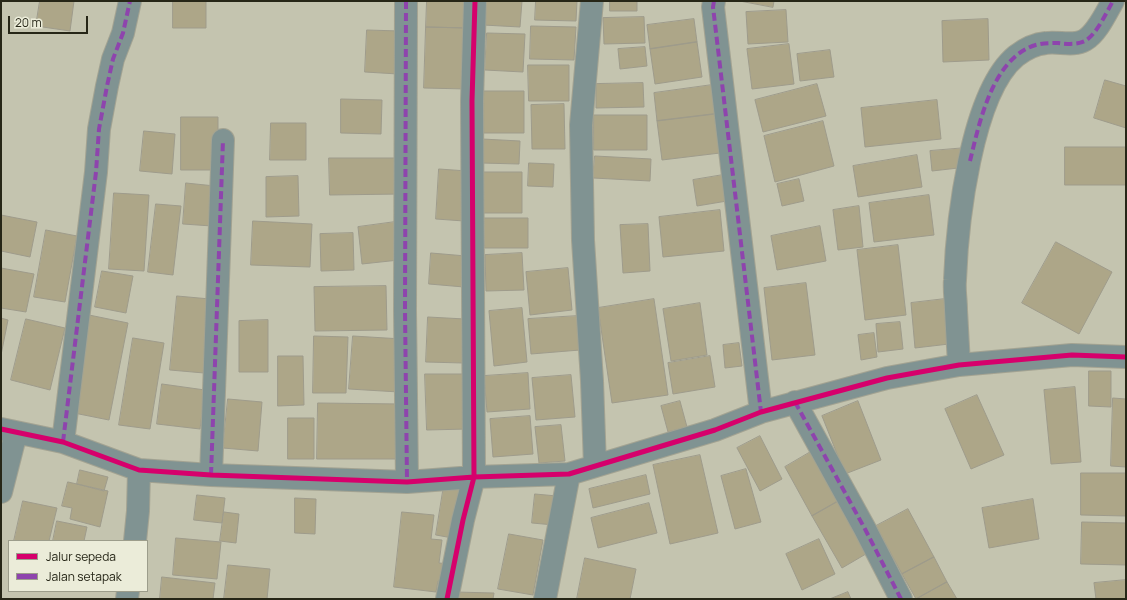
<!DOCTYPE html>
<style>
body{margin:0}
#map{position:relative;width:1127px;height:600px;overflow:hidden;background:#c4c4af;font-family:Manrope,sans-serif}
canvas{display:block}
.frame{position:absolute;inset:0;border:2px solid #262617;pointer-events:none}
.legend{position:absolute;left:8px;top:540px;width:140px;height:52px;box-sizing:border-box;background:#ebecd9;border:1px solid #9c9d8b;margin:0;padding:5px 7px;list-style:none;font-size:12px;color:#262617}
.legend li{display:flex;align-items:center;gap:8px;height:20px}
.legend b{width:20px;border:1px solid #9c9d8b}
.scale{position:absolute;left:8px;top:16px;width:80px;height:18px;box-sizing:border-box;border:2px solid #262617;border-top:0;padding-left:5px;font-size:12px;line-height:14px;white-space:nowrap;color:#262617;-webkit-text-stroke:3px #ebecd9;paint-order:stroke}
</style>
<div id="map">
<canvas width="1127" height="600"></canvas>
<div class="frame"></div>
<ul class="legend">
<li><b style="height:5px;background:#d6006c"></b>Jalur sepeda</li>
<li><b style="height:5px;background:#8e44ad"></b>Jalan setapak</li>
</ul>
<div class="scale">20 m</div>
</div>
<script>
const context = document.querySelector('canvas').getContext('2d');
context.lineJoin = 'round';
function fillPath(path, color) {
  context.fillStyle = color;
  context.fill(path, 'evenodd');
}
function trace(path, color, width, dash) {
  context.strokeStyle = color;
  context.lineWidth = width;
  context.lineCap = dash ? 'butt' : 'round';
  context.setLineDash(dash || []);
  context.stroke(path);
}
const building = new Path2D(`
 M40,1h34l-4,30 -34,-5z
 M173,1h33v27h-33z
 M427,1h42l-1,27 -42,-1z
 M484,1h38l-2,26 -37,-2z
 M536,1h41l-1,20 -41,-1z
 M610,1h27v10h-27z
 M740,1h34l-1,6z
 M786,10l2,32 -40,2 -2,-32z
 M644,17l1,26 -41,1 -1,-26z
 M694,19l3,23 -47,7 -3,-24z
 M988,19l1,41 -46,2 -1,-41z
 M531,26l45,1 -2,33 -44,-1z
 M426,27l42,1 -2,61 -42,-1z
 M367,30l33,1 -2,43 -33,-2z
 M487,33l38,1 -2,38 -38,-2z
 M697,42l5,35 -47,7 -5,-35z
 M789,44l5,40 -42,5 -5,-40z
 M645,47l2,19 -27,3 -2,-20z
 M830,50l4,27 -34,4 -3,-27z
 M528,65h41v36h-40z
 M1105,80l21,6v42l-32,-10z
 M643,83l1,24 -48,1v-24z
 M817,84l9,32 -63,16 -8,-32z
 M712,85l3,29 -58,7 -3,-28z
 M484,91h40v42h-40z
 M341,99l41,1 -1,34 -40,-1z
 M937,100l4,39 -76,8 -4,-39z
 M564,104l1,45h-33l-1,-44z
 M715,114l5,39 -58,7 -5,-39z
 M594,115h53v35h-53z
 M181,117h37v53h-37z
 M823,121l11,45 -59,16 -11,-46z
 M271,123h35v37h-36z
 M144,131l31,3 -3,40 -32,-3z
 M482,139l38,2 -1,23 -38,-1z
 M1065,147h61v38h-61z
 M966,148l1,19 -35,4 -2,-20z
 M917,155l5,32 -64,10 -5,-31z
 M595,156l56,3 -1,22 -57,-3z
 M329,158h72v36l-71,1z
 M529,163l25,1 -1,23 -25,-1z
 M439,169l28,2 -3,50 -28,-2z
 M482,172h40v41h-40z
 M723,175l4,26 -30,5 -4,-26z
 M298,176l1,40 -33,1v-40z
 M799,179l5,22 -22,5 -5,-22z
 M186,183l29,3 -3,40 -29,-2z
 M114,193l35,2 -5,76 -35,-2z
 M929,195l5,40 -60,7 -5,-39z
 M156,204l25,2 -8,69 -25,-3z
 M859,206l4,41 -25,3 -5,-40z
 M720,210l4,41 -61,6 -4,-40z
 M1,215l36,7 -7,35 -29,-6z
 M484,218h44v30h-43z
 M253,221l59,3 -2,43 -59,-2z
 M395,222l4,38 -37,4 -4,-37z
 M648,224l2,47 -27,2 -3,-48z
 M820,226l6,35 -49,9 -6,-34z
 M46,230l31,6 -12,66 -31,-5z
 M353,233l1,37 -33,1 -1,-37z
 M1056,242l56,30 -33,62 -57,-31z
 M898,245l8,70 -41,5 -8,-70z
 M431,253l35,3 -2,31 -35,-3z
 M522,253l2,37 -38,1 -1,-36z
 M1,268l33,6 -8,38 -25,-4z
 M568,268l4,42 -42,5 -4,-43z
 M102,271l31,5 -7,37 -31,-6z
 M806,283l9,72 -43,5 -8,-72z
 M386,286l1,44 -72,1 -1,-44z
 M177,296l33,3 -6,74 -34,-3z
 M654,299l14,96 -56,8 -14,-95z
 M945,299l4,45 -34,4 -4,-45z
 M700,303l7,52 -36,6 -8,-52z
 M522,308l5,54 -33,4 -5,-55z
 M89,315l39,8 -19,97 -40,-8z
 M578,316l2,34 -49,4 -3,-35z
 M428,317l37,2 -2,44 -37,-1z
 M1,318l7,2 -7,35z
 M26,319l39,9 -15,62 -39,-10z
 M268,320v52h-29v-51z
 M900,322l3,27 -25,3 -2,-28z
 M874,333l3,24 -16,3 -3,-25z
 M314,336l34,1 -2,56h-33z
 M353,336l49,3 -3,53 -50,-3z
 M133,338l31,5 -14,86 -31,-4z
 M739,343l3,23 -17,2 -2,-23z
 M278,356h25l1,49 -26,1z
 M710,356l5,31 -42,7 -5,-31z
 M1089,371h22v36l-22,-1z
 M528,373l2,36 -43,3 -3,-36z
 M425,374h42l1,55 -41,1z
 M571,375l4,42 -39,3 -4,-42z
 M162,384l43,6 -5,39 -43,-5z
 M1075,387l6,75 -30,2 -7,-74z
 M977,395l27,60 -33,14 -26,-60z
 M1113,398l13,1v68l-15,-1z
 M228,399l34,3 -4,49 -35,-3z
 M680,401l7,26 -19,5 -7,-26z
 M858,401l23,59 -36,14 -23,-58z
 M318,403l83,1 -1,55h-83z
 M530,416l3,38 -40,3 -3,-38z
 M288,418h26v41h-26z
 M561,425l4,36 -26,2 -4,-36z
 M760,436l22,43 -22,12 -23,-43z
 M814,450l28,49 -30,17 -27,-49z
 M700,455l18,78 -48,11 -17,-79z
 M746,469l15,53 -26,7 -14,-53z
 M80,470l28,7 -4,14 -27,-7z
 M1081,473h45v43l-45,-1z
 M646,475l4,19 -57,14 -4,-19z
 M68,482l40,9 -8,36 -30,-8 2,-11 -10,-2z
 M444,485l22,4 -8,50 -22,-4z
 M535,494l22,2 -3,29 -22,-2z
 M197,495l28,3 -3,25 -28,-3z
 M295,498l21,1 -1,35 -20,-1z
 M842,499l29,52 -29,17 -30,-52z
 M1033,499l6,40 -50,9 -7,-40z
 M23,501l34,7 -8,33h-35z
 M649,503l8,30 -59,15 -7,-30z
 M908,509l26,48 -32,17 -26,-48z
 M224,512l15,2 -3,29 -16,-2z
 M402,512l32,3 -3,24 11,1 -3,23 11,1 -2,18 -10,-1 -2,11 -42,-5z
 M57,521l30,6 -3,14h-31z
 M1082,522l44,1v42l-45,-1z
 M509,534l34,6 -10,55 -35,-6z
 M176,538l45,4 -4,37 -44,-4z
 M819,539l16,35 -33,16 -16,-36z
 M934,557l13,25 -31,17 -14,-25z
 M585,558l51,11 -6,30h-53z
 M228,565l42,4 -3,30h-43z
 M162,577l53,6 -2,16h-53z
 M1126,580v19h-30l-2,-16z
 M947,582l10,17h-41z
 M455,592l39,1 -1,6h-38z
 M848,592l3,7h-21z`);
const minor = new Path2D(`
 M406,1l-1,309 2,172
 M592,1l-11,124 2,115 9,141 3,85
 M714,1l-1,6 48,405
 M959,365c-1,-18 -2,-36 -3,-55 0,-10 -2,-20 -1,-30 2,-56 16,-187 61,-224 9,-7 19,-12 30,-13 13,-2 27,4 39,-3 12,-7 21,-27 28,-39
 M795,402l70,127 36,70
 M1,429l62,13 76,28 72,5 196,7 67,-5 95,-3 146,-44 46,-18 126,-34 72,-13 113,-10 54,2
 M63,442l33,-270 3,-43 8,-43 6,-27 10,-26 7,-32
 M211,475l12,-335
 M1,492l15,-59
 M135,541l3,-30 1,-41
 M127,599l1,-8
 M447,599l16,-79 11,-43 -2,-376 3,-100
 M545,599l24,-125`);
const quiet = new Path2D(`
 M406,1l-1,309 2,172
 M714,1l-1,6 48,405
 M970,161c9,-37 21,-95 58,-113 9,-5 20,-5 30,-5 8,1 19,2 27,-2 12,-7 21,-28 28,-40
 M795,402l70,127 36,70
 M63,442l33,-270 3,-43 8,-43 6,-27 10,-26 7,-32
 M211,475l12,-335`);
const cycleway = new Path2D(`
 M1,429l62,13 76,28 72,5 196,7 67,-5 95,-3 146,-44 46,-18 126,-34 72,-13 113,-10 54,2
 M447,599l16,-79 11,-43 -2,-376 3,-100`);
fillPath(building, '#ada688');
trace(building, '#9e9b8b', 1);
trace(minor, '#a3a392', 24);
trace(minor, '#809392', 22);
trace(quiet, '#8e44ad', 4, [8, 4]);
trace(cycleway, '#d6006c', 5);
</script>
